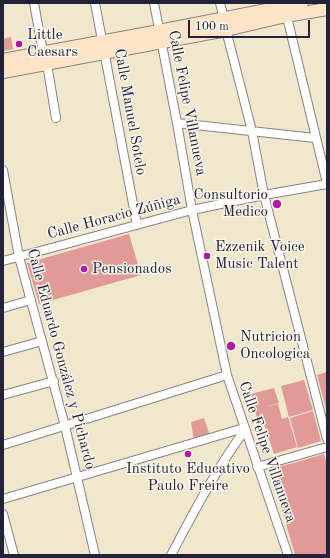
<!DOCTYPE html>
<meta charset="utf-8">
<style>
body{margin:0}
#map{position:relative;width:330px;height:558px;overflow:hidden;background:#f0e7cc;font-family:"Old Standard TT",serif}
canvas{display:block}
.frame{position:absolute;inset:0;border:4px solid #22223b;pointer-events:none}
.scale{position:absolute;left:188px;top:20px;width:122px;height:18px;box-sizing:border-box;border:2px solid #22223b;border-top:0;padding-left:5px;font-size:12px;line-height:14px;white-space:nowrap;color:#22223b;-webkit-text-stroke:3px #fbf7ec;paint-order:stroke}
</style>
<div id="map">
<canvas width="330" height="558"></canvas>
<div class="frame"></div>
<div class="scale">100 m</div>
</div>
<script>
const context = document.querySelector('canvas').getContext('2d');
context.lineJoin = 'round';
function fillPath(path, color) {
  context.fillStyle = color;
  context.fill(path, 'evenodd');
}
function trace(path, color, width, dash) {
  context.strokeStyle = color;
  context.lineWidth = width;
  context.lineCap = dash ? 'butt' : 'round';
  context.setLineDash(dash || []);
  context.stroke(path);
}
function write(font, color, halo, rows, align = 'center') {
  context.font = font + ' "Old Standard TT",serif';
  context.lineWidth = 3;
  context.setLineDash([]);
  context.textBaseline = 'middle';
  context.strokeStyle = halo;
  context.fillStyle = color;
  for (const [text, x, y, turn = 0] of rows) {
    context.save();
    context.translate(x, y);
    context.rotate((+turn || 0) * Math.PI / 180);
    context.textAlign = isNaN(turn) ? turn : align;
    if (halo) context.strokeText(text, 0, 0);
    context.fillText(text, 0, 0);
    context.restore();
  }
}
const building = new Path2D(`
 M11,37l2,12 -10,2v-12z
 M129,234l12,41 -102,29 -12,-41z
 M327,372v37h-1l-9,-34z
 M304,380l9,30 -24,7 -8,-31z
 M274,388l5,15 -14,4 13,-3 4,15 6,-2 9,30 -23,7 -10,-30 -5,2 -8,-32z
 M313,411l8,30 -23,7 -8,-30z
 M204,418l6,18 -16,5 -3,-19z
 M324,454l3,11v90h-32l-25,-86 27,-7 3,12 -3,-12z`);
const minor = new Path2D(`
 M34,3l7,39 6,22 9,54
 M95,3l42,222
 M154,3l23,120 15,87 35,165 61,180
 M220,3l4,16
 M286,13l41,170
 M226,30l26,101 12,64 63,244
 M177,123l138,15
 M3,170l16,87 46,169 30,129
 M3,261l189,-51 72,-15 63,-11
 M3,308l28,-8
 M3,352l39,-11
 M3,395l51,-14
 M3,445l224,-70
 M257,467l70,-20
 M3,499l241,-71
 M3,514l11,41
 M171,555c23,-43 45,-86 74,-125`);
const secondary = new Path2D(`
 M3,60l156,-29 143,-28
 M3,72l223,-42 60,-14 41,-7`);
const markers = [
 [19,44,4,"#b5179e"],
 [277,204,5,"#b5179e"],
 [207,256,4,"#b5179e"],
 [84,269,4,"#b5179e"],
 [231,346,5,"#b5179e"],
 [188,454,4,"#b5179e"]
];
const poiNames = [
 ["Little",27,35],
 ["Caesars",27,52],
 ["Consultorio",268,195,"right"],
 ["Medico",268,212,"right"],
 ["Ezzenik Voice",215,247],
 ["Music Talent",215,264],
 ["Pensionados",92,269],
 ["Nutricion",240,337],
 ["Oncologica",240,354],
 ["Instituto Educativo",188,469,"center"],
 ["Paulo Freire",188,486,"center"]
];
const streetNames = [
 ["Calle Felipe Villanueva",187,103,79],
 ["Calle Manuel Sotelo",130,112,80],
 ["Calle Horacio Zúñiga",114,217,-15],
 ["Calle Eduardo González y Pichardo",61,359,75],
 ["Calle Felipe Villanueva",267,452,71]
];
fillPath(building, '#e19a98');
trace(minor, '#898484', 10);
trace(secondary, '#898484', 14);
trace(minor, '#fff', 8);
trace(secondary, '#fee4c6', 12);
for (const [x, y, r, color] of markers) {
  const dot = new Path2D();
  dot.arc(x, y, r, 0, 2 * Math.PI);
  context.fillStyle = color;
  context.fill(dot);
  trace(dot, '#fbf7ec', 1.5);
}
write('15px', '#22223b', '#fbf7ec', poiNames, 'left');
write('15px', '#22223b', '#fbf7ec', streetNames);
</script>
